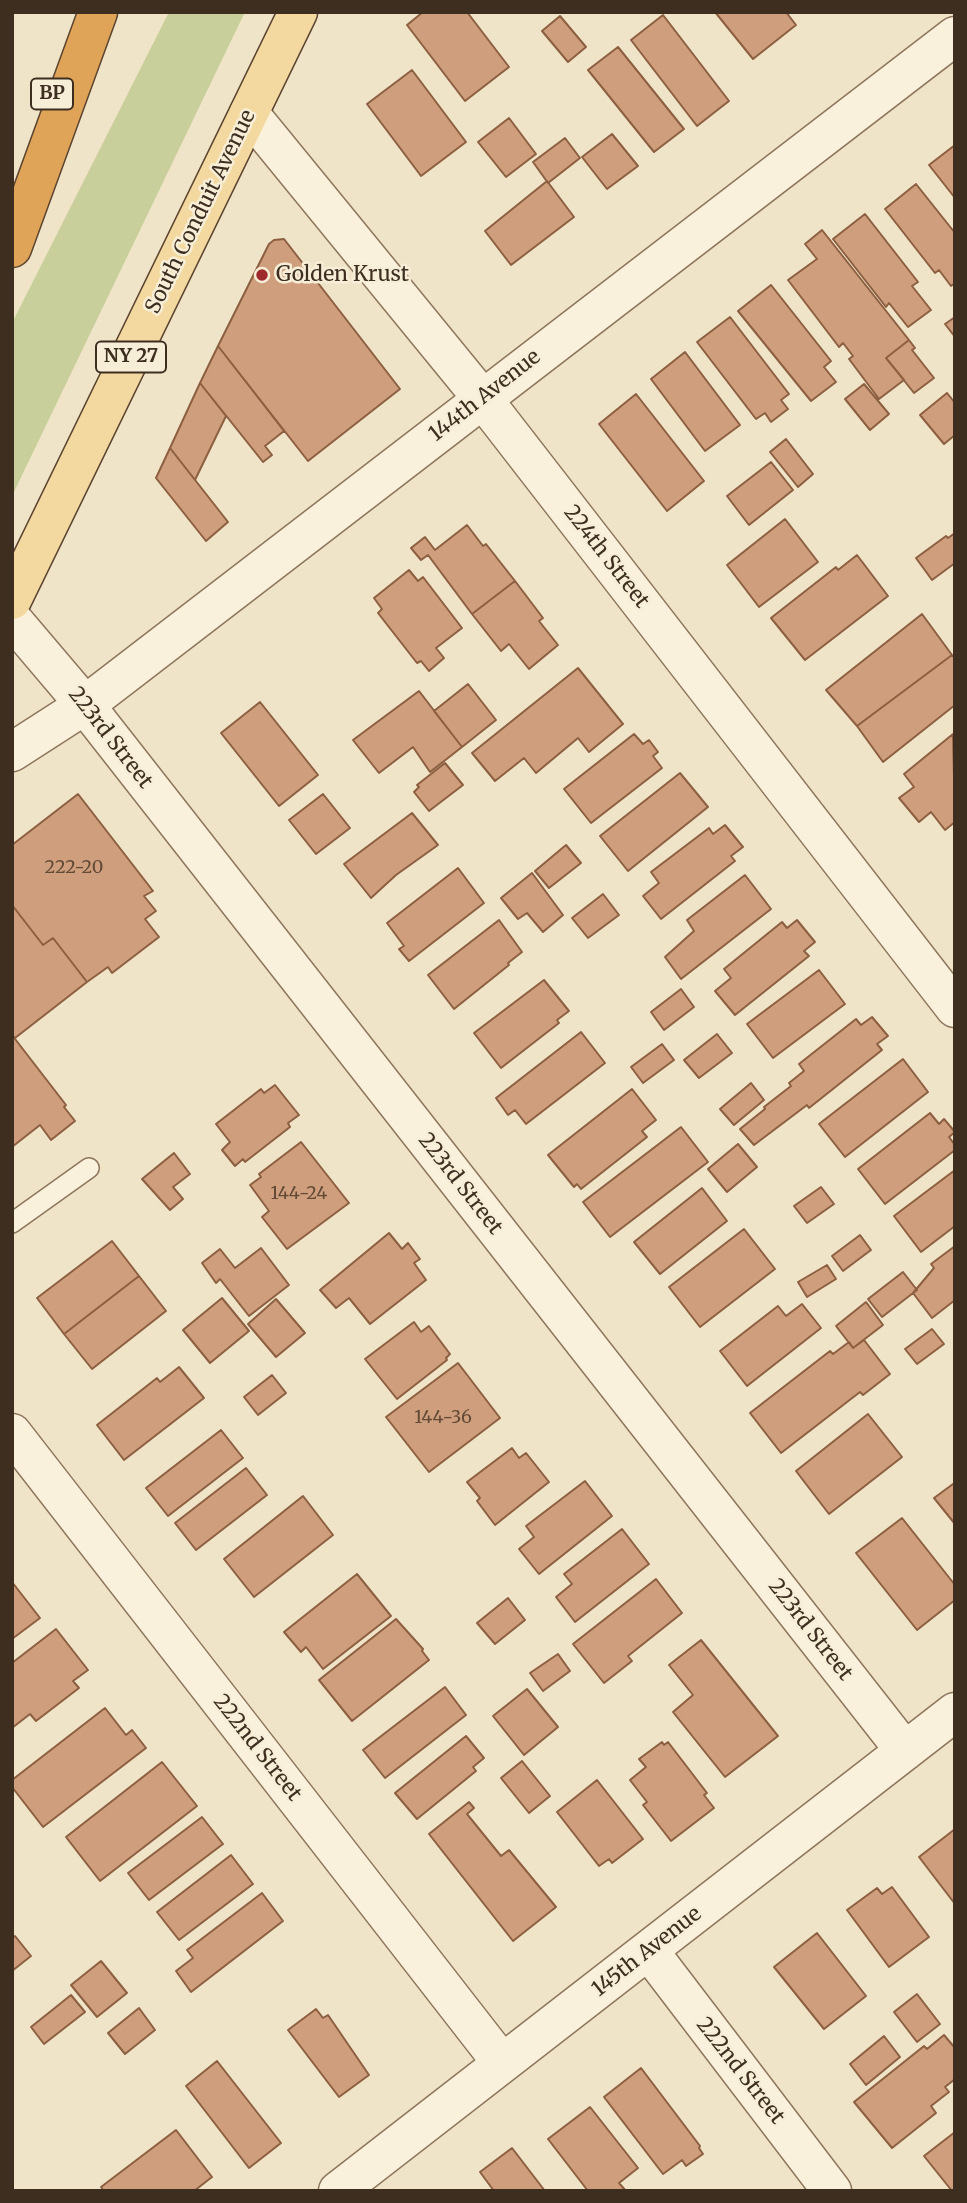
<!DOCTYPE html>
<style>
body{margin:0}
#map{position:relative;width:967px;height:2203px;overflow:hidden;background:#f0e4c8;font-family:Merriweather,serif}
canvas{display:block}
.frame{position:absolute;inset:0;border:14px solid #3d2e20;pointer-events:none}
</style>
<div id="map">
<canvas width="967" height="2203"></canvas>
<div class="frame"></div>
</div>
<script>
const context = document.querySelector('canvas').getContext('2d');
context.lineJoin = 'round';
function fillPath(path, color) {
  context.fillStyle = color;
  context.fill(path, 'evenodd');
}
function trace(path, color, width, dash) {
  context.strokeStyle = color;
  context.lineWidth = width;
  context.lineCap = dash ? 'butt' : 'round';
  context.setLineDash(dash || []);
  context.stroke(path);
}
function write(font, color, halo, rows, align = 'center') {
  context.font = font + ' Merriweather,serif';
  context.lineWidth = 5;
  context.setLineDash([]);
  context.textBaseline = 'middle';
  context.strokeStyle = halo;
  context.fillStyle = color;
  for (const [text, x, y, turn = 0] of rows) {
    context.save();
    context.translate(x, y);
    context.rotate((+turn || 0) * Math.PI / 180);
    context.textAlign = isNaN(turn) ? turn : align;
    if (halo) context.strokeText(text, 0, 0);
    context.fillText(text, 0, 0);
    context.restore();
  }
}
const green = new Path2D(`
 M169,12h76l-233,484v-173z`);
const building = new Path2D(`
 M423,12h44l42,55 -44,34 -58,-76z
 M715,12h71l10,13 -43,34z
 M663,15l66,86 -32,25 -66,-86z
 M560,16l26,31 -18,15 -26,-31z
 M618,47l66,82 -30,23 -66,-82z
 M412,70l54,72 -45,34 -54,-72z
 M509,118l27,36 -30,23 -28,-35z
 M612,134l26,32 -31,23 -25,-32z
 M565,138l15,20 -32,25 -15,-21z
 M955,145v53l-26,-33z
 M547,181l27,36 -63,48 -26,-34z
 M916,184l39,49v50l-4,3 -12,-16 -4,3 -50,-64z
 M865,214l53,68 -6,4 19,24 -23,17 -19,-24 -3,4 -53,-68z
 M822,230l87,110 -23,18 18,22 -25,19 -30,-40 4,-3 -10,-13 -4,4 -51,-67 29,-21 -12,-15z
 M284,239l116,150 -92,72 -90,-115 51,-102 5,-4z
 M771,285l60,76 -7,6 12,15 -25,19 -73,-90z
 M730,317l59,77 -8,6 7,9 -17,13 -6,-9 -9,6 -59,-77z
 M955,317v20l-10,-13z
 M909,340l6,8 -3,2 22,28 -20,15 -28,-35z
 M218,346l66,85 -19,15 7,9 -9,7 -63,-79z
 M685,352l55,73 -35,26 -54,-72z
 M200,383l26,33 -31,64 -25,-32z
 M864,384l25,30 -19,16 -25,-31z
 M947,393l8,10v32l-11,9 -24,-29z
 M636,394l68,87 -37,30 -68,-87z
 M786,439l27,35 -15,13 -28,-35z
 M170,448l58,74 -22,19 -50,-63z
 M771,462l22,28 -44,35 -22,-29z
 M785,519l33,43 -59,45 -32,-42z
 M467,525l16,21 3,-2 29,37 -43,33 -44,-59 -7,5 -10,-12 14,-11 10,13z
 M955,533v30l-23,17 -16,-22 30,-22 2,2z
 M857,555l31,41 -83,64 -34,-42 65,-51 2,3z
 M409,570l9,11 5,-4 39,51 -26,20 8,10 -15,13 -8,-10 -4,2 -39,-50 4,-4 -8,-11z
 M515,581l28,37 -4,3 19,24 -29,24 -20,-25 -8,7 -29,-37z
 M922,614l30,41 -95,71 -31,-36z
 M952,655l3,3v47l-72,57 -26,-36z
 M578,668l45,56 -34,28 -11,-14 -42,35 -12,-15 -29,23 -23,-28z
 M468,684l28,36 -34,27 -28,-36z
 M419,691l43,56 -32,25 -17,-25 -34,26 -26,-33z
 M260,702l58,73 -39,31 -58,-73z
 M634,734l9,10 6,-4 9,12 -5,4 9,12 -71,55 -27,-34z
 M953,734l2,88 -10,8 -14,-18 -12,10 -20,-24 15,-11 -10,-13z
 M445,763l18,22 -34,26 -15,-19 5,-5 -2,-2z
 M680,773l28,34 -80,64 -28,-35z
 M78,794l75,97 -9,5 12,15 -11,8 14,18 -47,36 -4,-6 -21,15 -34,-44 -10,7 -31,-40v-60z
 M323,794l27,34 -34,26 -27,-34z
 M412,813l26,32 -42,30 -25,23 -27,-34z
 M725,825l18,22 -12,9 4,5 -74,58 -18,-23 16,-13 -8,-11 58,-44 4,6z
 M566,845l15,18 -32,25 -14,-17z
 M458,868l26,35 -75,58 -10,-12 5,-3 -17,-23z
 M532,873l31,42 -20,17 -16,-19 -9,6 -17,-21z
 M745,875l26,34 -90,70 -16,-22 29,-26 -7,-11z
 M603,894l16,21 -31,23 -16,-20z
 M12,905l31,40 10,-7 34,44 -72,56 -3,-3z
 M499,920l23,32 -14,11 1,2 -55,44 -26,-34z
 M797,920l18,22 -11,9 5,5 -74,59 -20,-24 16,-13 -7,-9 58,-47 5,6z
 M819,970l26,34 -72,54 -26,-34z
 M544,980l25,31 -12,9 2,3 -58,45 -27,-35z
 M681,989l13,18 -30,23 -13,-18z
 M872,1017l16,19 -11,8 5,6 -73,58 -2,-3 -53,40 -14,-16 25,-20 -1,-2 27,-21 -2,-3 15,-12 -5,-7 57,-45 5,6z
 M581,1032l24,31 -79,61 -11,-14 -7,5 -12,-17z
 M717,1034l15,19 -33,25 -15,-18z
 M12,1035l54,70 -2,2 11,14 -24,19 -11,-15 -28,22z
 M662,1044l12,16 -31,23 -12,-16z
 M903,1059l25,33 -83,65 -26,-33z
 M751,1083l13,17 -30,25 -14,-16z
 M275,1085l24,30 -11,8 2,4 -45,35 -2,-3 -8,7 -13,-16 8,-8 -14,-18 45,-35 3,4z
 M632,1089l24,31 -14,11 5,6 -66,52 -4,-5 -3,3 -26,-32z
 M930,1113l9,11 5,-5 11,13 -6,5 6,8v5l-70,54 -27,-35z
 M681,1127l27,35 -98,75 -27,-35z
 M301,1142l48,61 -62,46 -25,-32 7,-6 -19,-26 11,-8 -2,-3z
 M738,1144l19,23 -30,25 -19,-23z
 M174,1153l16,21 -17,13 10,12 -13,11 -28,-31z
 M955,1170v56l-34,26 -27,-36z
 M821,1187l13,17 -27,19 -13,-17z
 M702,1188l25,33 -67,53 -26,-32z
 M744,1229l31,40 -75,58 -31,-40z
 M389,1233l13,16 6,-6 12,16 -6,4 12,17 -56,44 -21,-26 -13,10 -16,-18z
 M860,1235l11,15 -28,21 -11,-15z
 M112,1241l27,35 -75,58 -27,-36z
 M955,1246v54l-23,18 -19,-25 21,-25 -3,-4z
 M261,1248l28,37 -40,31 -29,-37 -4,4 -14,-20 18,-14 15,19z
 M827,1265l9,14 -29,18 -9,-15z
 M903,1272l14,18 -35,27 -14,-18z
 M139,1276l27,35 -74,58 -28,-35z
 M222,1298l27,33 -39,32 -27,-33z
 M276,1299l29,34 -29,24 -28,-33z
 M866,1302l17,23 -30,23 -17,-22z
 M802,1304l19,24 -74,58 -27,-35 58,-45 8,10z
 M414,1322l7,10 8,-6 21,28 -4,4 1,2 -50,39 -32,-40z
 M932,1329l12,15 -27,20 -12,-15z
 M864,1340l26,34 -27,21 -3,-3 -79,61 -31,-40 80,-62 3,3 16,-12 4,6z
 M458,1363l42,55 -71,54 -43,-55z
 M179,1367l25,31 -80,62 -27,-35 60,-47 3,4z
 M272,1375l14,18 -28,22 -14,-18z
 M868,1414l34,43 -73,57 -33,-43z
 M221,1430l22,28 -75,58 -22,-28z
 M512,1448l7,10 7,-5 23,29 -54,43 -18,-24 3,-3 -13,-16z
 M246,1468l21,27 -71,55 -21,-27z
 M585,1481l27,35 -73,58 -20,-25 15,-12 -8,-11z
 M953,1484l2,2v38l-21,-26z
 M303,1496l30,39 -79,62 -30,-38z
 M902,1518l53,67v15l-38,30 -61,-77z
 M622,1529l27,35 -74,58 -19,-25 16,-13 -8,-10z
 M357,1574l34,42 -68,53 -17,-22 -5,5 -17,-20z
 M656,1579l26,34 -54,43 4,5 -28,22 -31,-39z
 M12,1582l28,36 -28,21z
 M508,1598l17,22 -30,24 -18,-21z
 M396,1619l27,30 -1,2 7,9 -77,61 -33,-41z
 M56,1629l32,41 -15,11 6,7 -43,33 -6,-7 -18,14v-65z
 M701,1640l77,96 -53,41 -52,-65 20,-17 -24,-30z
 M558,1654l12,17 -27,20 -13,-18z
 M445,1687l21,28 -81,63 -22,-28z
 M527,1689l31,38 -34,28 -31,-39z
 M105,1708l21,27 6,-5 14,18 -103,79 -31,-40v-7z
 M466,1736l18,22 -11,9 3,4 -59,48 -22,-26z
 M662,1742l2,3 4,-3 39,51 -3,2 10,13 -43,33 -28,-36 4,-3 -17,-22 16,-13 -7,-8z
 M522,1761l28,35 -21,17 -28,-35z
 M162,1762l35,44 -97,75 -34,-44z
 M597,1780l46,59 -31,24 -3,-4 -10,7 -42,-54z
 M469,1802l5,6 -7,6 34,42 8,-6 47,57 -43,34 -84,-107z
 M202,1817l21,27 -74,56 -21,-27z
 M955,1829v75l-36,-47z
 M231,1855l22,29 -74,56 -22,-28z
 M892,1887l37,50 -40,30 -42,-57 30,-22 5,6z
 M262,1893l21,28 -92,71 -15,-21 17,-13 -6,-8z
 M817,1933l49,63 -42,33 -50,-62z
 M15,1936l16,20 -19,15v-33z
 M101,1961l26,32 -30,24 -26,-32z
 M917,1994l23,30 -23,18 -23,-30z
 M71,1995l14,17 -41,32 -13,-17z
 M139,2008l16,22 -30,24 -17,-21z
 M316,2009l7,9 5,-3 41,60 -30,22 -51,-67z
 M944,2035l11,13v31l-10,8 4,5 -18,14 5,7 -44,35 -38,-46 70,-56 3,3z
 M884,2036l16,21 -34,28 -16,-21z
 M217,2061l64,82 -32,25 -63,-82z
 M641,2068l59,78 -1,2 4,6 -17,12 -4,-6 -19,14 -59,-77z
 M590,2107l48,61 -19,15 7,8h-38l-40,-52z
 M176,2130l36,47 -18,14h-90l-3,-4z
 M955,2132v59h-3l-28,-35z
 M512,2148l33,43h-51l-14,-19z`);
const lane = new Path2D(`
 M12,1223l77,-55`);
const street = new Path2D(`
 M249,113l233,285 473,610
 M12,619l73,86 820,1046
 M12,752l73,-47 870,-669
 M12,1433l490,630
 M649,1951l183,240
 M338,2191l617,-479`);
const primary = new Path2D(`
 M12,600l286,-588`);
const highway = new Path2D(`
 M12,248l86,-236`);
const markers = [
 [262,275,7,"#9e2a2b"]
];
const numberNames = [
 ["222-20",74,868],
 ["144-24",299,1194],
 ["144-36",443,1418]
];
const shields = [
 [52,94,42],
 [131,357,70]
];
const shieldNames = [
 ["BP",52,94],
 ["NY 27",131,357]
];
const streetNames = [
 ["South Conduit Avenue",201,212,-64],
 ["144th Avenue",485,396,-38],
 ["224th Street",606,557,52],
 ["223rd Street",110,738,52],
 ["223rd Street",460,1184,52],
 ["223rd Street",810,1630,52],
 ["222nd Street",257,1748,52],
 ["145th Avenue",647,1952,-38],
 ["222nd Street",740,2071,52]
];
const poiNames = [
 ["Golden Krust",276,275]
];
fillPath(green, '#c9cf9b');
fillPath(building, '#cf9f7d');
trace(building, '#8d5f41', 2);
trace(lane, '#8d765c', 22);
trace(street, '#8d765c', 41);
trace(primary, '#5b4430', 41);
trace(highway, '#5b4430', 41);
trace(lane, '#faf1dc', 19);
trace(street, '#faf1dc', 38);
trace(primary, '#f3d9a0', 38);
trace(highway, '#e0a458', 38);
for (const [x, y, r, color] of markers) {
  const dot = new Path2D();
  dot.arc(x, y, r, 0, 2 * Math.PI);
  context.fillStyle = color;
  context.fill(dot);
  trace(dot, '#f7eed8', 2.5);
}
write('18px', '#624a37', null, numberNames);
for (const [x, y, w] of shields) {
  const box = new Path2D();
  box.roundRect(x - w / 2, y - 15.5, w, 31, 5);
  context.fillStyle = '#f7eed8';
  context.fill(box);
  trace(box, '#3d2e20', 2);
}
write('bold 19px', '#3d2e20', null, shieldNames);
write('21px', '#3d2e20', '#f7eed8', streetNames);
write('21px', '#3d2e20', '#f7eed8', poiNames, 'left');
</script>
